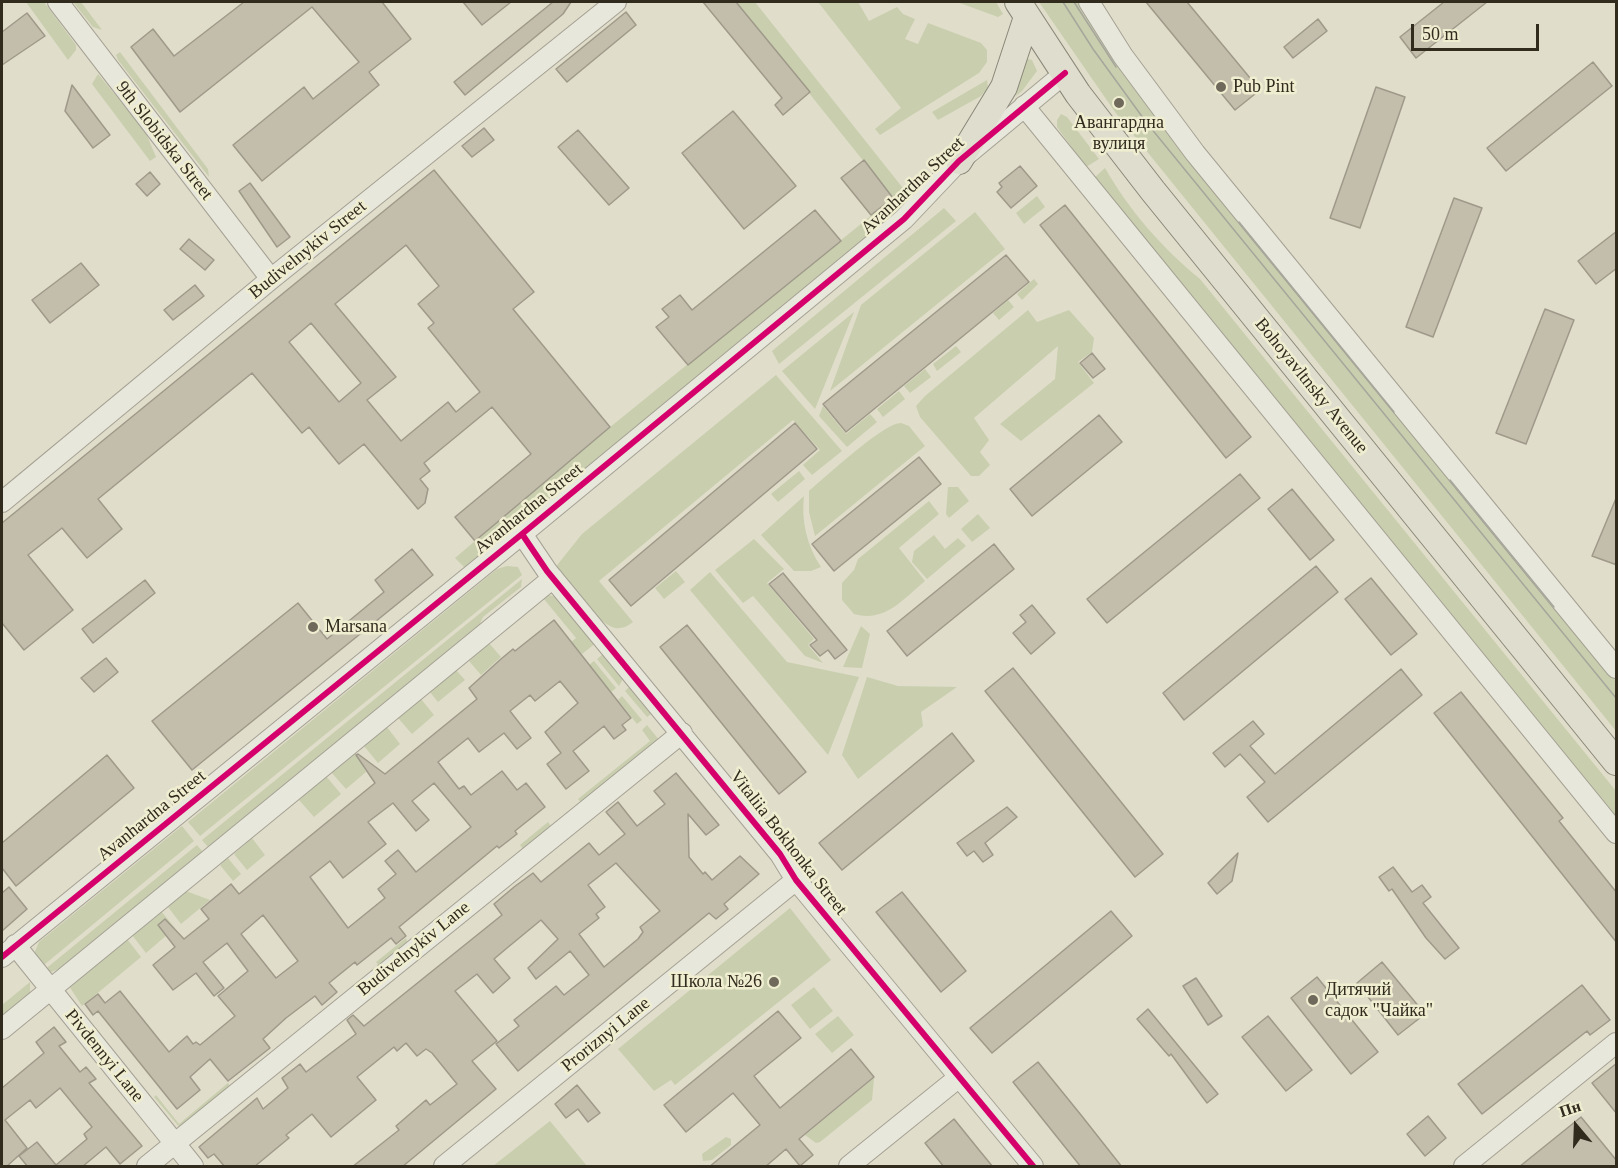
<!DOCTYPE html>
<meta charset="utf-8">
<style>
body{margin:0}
#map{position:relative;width:1618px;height:1168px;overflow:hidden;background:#e0ddca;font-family:Georgia,serif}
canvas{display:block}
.frame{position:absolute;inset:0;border:3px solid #312b1e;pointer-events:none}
.north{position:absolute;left:1546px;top:1096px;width:60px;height:60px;-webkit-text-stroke:4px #f0eed1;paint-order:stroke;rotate:341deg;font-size:16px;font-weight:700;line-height:24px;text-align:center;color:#312b1e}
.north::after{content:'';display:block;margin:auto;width:21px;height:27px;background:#312b1e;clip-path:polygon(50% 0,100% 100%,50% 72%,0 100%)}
.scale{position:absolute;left:1411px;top:24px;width:128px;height:27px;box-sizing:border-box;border:3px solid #312b1e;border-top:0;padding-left:8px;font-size:18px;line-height:21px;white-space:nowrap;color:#312b1e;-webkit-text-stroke:4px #f0eed1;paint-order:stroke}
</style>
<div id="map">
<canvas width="1618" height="1168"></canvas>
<div class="frame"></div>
<div class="north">Пн</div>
<div class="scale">50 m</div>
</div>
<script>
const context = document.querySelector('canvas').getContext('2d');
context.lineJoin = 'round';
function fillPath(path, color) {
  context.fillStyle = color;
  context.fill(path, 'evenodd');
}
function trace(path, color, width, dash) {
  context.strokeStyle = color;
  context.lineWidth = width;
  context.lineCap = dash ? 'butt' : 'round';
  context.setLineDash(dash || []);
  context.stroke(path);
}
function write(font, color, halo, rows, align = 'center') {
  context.font = font + ' Georgia,serif';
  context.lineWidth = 5;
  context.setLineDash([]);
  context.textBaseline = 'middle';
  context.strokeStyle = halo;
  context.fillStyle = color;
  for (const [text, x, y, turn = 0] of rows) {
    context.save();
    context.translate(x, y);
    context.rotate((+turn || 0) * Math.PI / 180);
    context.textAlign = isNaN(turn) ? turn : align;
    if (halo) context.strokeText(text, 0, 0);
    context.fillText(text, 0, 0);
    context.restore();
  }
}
const green = new Path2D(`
 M26,2h18l32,43v5l-8,10z
 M73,2h8l21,28 -9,-3z
 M736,2h19l155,195 -10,16 -435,355 -10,-10 128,-109 310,-251z
 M818,2h40l11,19 28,-14 6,7 12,5 -10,20 13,5 10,-21 53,20 6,7v12l-8,11 -99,62 -5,-6 26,-21z
 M957,2h39l7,12 -5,3z
 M1039,2h41l536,672v57l-501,-619z
 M120,52l88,117 1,8 -91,-117 -2,-5z
 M1028,59l4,1 5,11 -15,20 -6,5 8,-35z
 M98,74l47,57 11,26 -6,4 -58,-77z
 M987,80l1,8 -7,8 -43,24 -6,-8z
 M1061,114l6,3 32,42 -13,8 -29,-40v-7z
 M1105,168c24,42 57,80 95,111l416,512v28l-522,-641z
 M1037,196l8,11 -21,17 -8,-11z
 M944,208l12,13 -177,143 -7,-13z
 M975,212l30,37 -175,142 31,-86z
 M1034,279l4,5 -16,16 -5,-6z
 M1008,300l6,7 -15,13 -6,-7z
 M1028,310l9,12 32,-12 25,28 -2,14 -14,10 16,21 -73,58 -21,-17 55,-45 3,-33 -84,72 15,22 -9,12 10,13 -11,11h-8l-51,-59 -4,-11 9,-10z
 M854,312l-39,97 -33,-38z
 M956,346l5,6 -24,19 -4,-7z
 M925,369l6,8 -21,16 -6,-7z
 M776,375l66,76 -30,24 -9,-10 17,-15 -27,-30 -194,161 34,41c-5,4 -11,7 -18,6 -18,-5 -49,-44 -61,-59l28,-35z
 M899,391l6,8 -22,18 -6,-8z
 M823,406l23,28 24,-20 7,8 -30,25 -28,-31z
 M901,423l8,3 16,20 -110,90 -6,-24v-21c17,-14 74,-68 92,-68z
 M799,471l6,8 -27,23 -7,-8z
 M948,487h10l11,14 -20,17 -3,-4z
 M804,496c-3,25 3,50 17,71l-10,4h-17l-33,-36z
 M929,501l10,13 -40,34 26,33c-22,18 -40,42 -71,33l-12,-14v-17l12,-13 4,-11z
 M978,514l12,14 -18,14 -11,-13z
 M934,535l11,14 13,-11 8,8 -39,33 -15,-17 2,-11z
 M754,539l30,30 -17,14 47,56 -6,6 15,18 -18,-7 -52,-60 -10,7 -28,-33z
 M507,566l11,1 4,8 -322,261 -12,-14 309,-253z
 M676,571l9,11 -21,17 -9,-11z
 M710,572l77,90 72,15 -31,78 -138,-165z
 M522,579l-1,8 -38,30 -5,11 -270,219 -6,-7z
 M549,595l8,2 39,46 -14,11 -11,-12 5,-4 -33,-40z
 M861,626l9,8 -8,34 -19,-1z
 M489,643l12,14 -20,18 -12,-14z
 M604,653l20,24 -5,9 -22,-27z
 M594,661l22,27 -5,4 -22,-27z
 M456,670l9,10 -27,22 -8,-10z
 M867,677l31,9 59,1 -36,25 2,14 -65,53 -16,-24z
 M631,685l23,27 -7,5 -22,-26z
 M622,696l20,24 -5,4 -19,-24z
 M421,699l13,16 -22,19 -14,-16z
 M647,725l13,16 -75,66 -7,-8 72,-58 -8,-11z
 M387,727l13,17 -22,19 -14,-17z
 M355,752l11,20 -20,17 -15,-17z
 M326,776l15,18 -27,23 -15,-17z
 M548,822l6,9 -28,22 -6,-8z
 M182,826l12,15 -155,128 -6,-13 6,-14z
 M252,838l13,17 -18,15 -13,-16z
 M197,845l6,7 -142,116 -12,5 -6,-2z
 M228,858l13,16 -8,7 -13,-16z
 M186,891l24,9 -29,24 -13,-17z
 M790,908l41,52 -156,125 -4,-5 -17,11 -36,-42z
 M161,911l14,17 -29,25 -14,-18z
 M406,938l2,7 -26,26 -6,-9z
 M127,939l14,18 -59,49 -13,-20z
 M30,982v12l-28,26v-15z
 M814,987l19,24 -23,18 -19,-24z
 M838,1016l16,19 -22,18 -17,-19z
 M874,1078l-2,22 -52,42 -4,1 -11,-8z
 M228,1083l5,9 -52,37 -27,-32 2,-2 23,29z
 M550,1121l37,45h-94z
 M726,1137l5,2v6l-19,15 -9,1 -1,-7z`);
const building = new Path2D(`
 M244,2h138l29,37 -42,33 10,13 -117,96 -29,-36 71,-58 9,12 46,-37 -47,-55 -132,105 -49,-65 22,-18 21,27z
 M463,2h48l-29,23z
 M553,2h18l-8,12 -98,81 -11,-13z
 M703,2h33l74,90 -27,23 -8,-10 7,-7z
 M1146,2h41l73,88 -25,20z
 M1444,2h43l-71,56 -16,-21z
 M626,12l10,13 -69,57 -11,-13z
 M27,13l18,23 -43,29v-33z
 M1318,19l9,12 -34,27 -9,-11z
 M1593,62l19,24 -106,85 -19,-23z
 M72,85l38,50 -17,13 -28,-37z
 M1376,87l29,10 -45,131 -30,-10z
 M733,111l63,75 -52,43 -62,-76z
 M484,128l10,12 -22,17 -10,-11z
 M578,130l51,58 -20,17 -51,-58z
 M864,160l29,38 -22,17 -30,-37z
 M1020,166l17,20 -26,22 -14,-16 5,-5 -3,-4z
 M434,170l100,122 -21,17 97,118 -135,114 -20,-24 76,-63 -39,-47 -68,56 6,8 -10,8 8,10 -3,14 -7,6 -54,-65 -25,20 -30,-37 -7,6 -50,-60 -154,126 24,30 -35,29 -25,-30 -34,27 45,55 -49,40 -22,-27v-100zM406,245l33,41 -21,18 16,19 -6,5 52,64 -24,20 -8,-10 -47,39 -34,-41 29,-23 -61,-73zM311,323l50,60 -22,19 -50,-60z
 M150,172l10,12 -13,12 -11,-12z
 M250,183l40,54 -13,10 -38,-56z
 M1454,198l28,10 -49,129 -27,-10z
 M1065,205l186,232 -25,21 -186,-233z
 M815,210l26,31 -153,124 -32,-38 13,-10 -7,-8 18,-14 12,15z
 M1617,231v37l-21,16 -18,-23z
 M189,239l25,21 -9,10 -25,-21z
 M1006,255l23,27 -183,150 -23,-28z
 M81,263l18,22 -49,38 -18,-23z
 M195,285l9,11 -31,24 -9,-10z
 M1545,309l29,11 -48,124 -30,-11z
 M1092,353l13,16 -12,9 -13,-15z
 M1099,415l23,27 -90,74 -22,-27z
 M795,423l22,26 -186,157 -22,-26z
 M919,457l22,27 -107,87 -22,-27z
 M1240,474l20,24 -153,125 -20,-24z
 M1292,489l42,51 -24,20 -42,-51z
 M1617,496v69l-25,-9z
 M994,544l20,25 -107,87 -20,-25z
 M412,549l21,26 -241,195 -40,-49 146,-118 29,36 57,-47 -9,-12z
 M1316,566l22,26 -154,128 -21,-27z
 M783,573l64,77 -12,9 -7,-9 -8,6 -10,-11 7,-5 -48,-56z
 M1371,578l46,56 -26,21 -46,-56z
 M145,580l10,13 -62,50 -11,-14z
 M1032,605l23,28 -24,21 -18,-21 13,-11 -6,-7z
 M554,620l77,98 -9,7 4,5 -12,9 -10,-13 -31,25 16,20 -23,18 -19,-25 14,-11 -16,-21 33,-29 -18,-22 -25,20 -5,-6 -20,16 21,27 -14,11 -13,-16 -25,19 -11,-14 -30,24 21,27 5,-3 7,9 31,-24 15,19 9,-7 19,24 -30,24 2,3 -18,14 -2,-2 -98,81 7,9 -10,8 -5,-6 -34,27 -2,-3 -26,21 8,9 -15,13 -7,-9 -29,22 -23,21 7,9 -42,33 -18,-22 -20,18 10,13 -23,19 -79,-98 -5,4 -8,-11 13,-10 7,9 15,-12 49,61 18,-16 6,8 3,-2 4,3 35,-29 -17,-20 30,-25 -21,-28 -24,19 21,26 -10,8 -18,-23 -23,17 -20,-25 22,-18 -17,-22 7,-6 19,20 25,-20 -8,-10 30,-25 8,10 136,-111 -19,-28 2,-1 27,20 92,-75 -8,-11 32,-29 12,-10 2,2zM434,783l37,44 -55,45 -18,-22 -13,11 11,13 -18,15 7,9 -37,30 -38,-51 20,-16 13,17 43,-34 -18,-22 25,-19 23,28 13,-11 -17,-19zM263,915l35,46 -22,17 -35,-44z
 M687,625l119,147 -27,22 -119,-147z
 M106,658l12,14 -24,20 -13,-14z
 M1013,668l150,186 -28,23 -150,-186z
 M1401,669l21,26 -154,127 -21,-25 18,-15 -25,-28 -15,13 -12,-14 40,-32 11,13 -14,12 25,28z
 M1461,692l102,126 -4,3 58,72v50l-183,-230z
 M952,733l22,28 -132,109 -23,-27z
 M107,755l27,33 -118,98 -14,-18v-25z
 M676,773l43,52 -13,10 -18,-21 1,43 14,17 2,-2 7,8 28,-24 19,18 -35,30 4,5 -12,10 -7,-6 -191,158 -22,-27 23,-18 -5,-6 42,-34 8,9 25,-20 -19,-24 -34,28 -8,-11 30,-29 -17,-19 -34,28 -13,11 16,19 -17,15 -16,-19 -22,17 42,50 -25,20 24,28 -94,78h-50l47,-37 -3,-4 30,-26 4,5 27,-21 -25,-31 -6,-4 -9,7 -11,-13 -9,8 -3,-4 -37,30 19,23 -45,37 -19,-23 -26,21 3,3 -35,29h-29l-11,-13 -6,4 -9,-11 58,-49 6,11 25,-21 -6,-10 18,-14 6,8 50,-38 -9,-14 6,-5 11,11 138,-111 -8,-11 20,-17 19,-14 8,9 48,-39 10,12 26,-21 -19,-22 12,-10 19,24 28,-22 -11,-13zM616,863l44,48 -20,16 3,5 -5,7 -34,28 -25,-33 20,-16 -3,-4 9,-7 -17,-22z
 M1007,807l10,10 -32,26 8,12 -10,7 -9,-11 -7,5 -10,-13z
 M1238,853l-6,28 -15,13 -9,-11z
 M1393,867l19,25 10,-7 9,12 -8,6 36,45 -14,11 -19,-21 -34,-49 -3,2 -10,-14z
 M9,887l18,22 -25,22v-38z
 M902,892l64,79 -25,21 -65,-80z
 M1111,911l21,25 -140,117 -22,-25z
 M1382,962l43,52 -27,21 -41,-52z
 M1317,977l61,75 -27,22 -60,-76z
 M1196,978l26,38 -14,9 -25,-39z
 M1582,985l28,35 -20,15 -3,-4 -105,83 -24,-30z
 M1148,1009l70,85 -11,9 -36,-49 -2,2 -32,-37z
 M778,1011l23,27 -47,38 26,32 71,-59 23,28 -75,62 14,16 -13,11 -14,-17 -21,18h-56l51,-42 -27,-32 -47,39 -22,-27z
 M1268,1016l44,54 -26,21 -44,-54z
 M54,1027l12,15 -7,4 21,26 6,-5 10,12 -7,4 53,63 -22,18 -14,-17 -24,20h-54l-9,-11 18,-14 19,23 31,-26 -3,-5 8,-7 -32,-39 -24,20 -6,-8 -25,20 22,28 -21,19h-4v-79l42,-35 -8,-11z
 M1038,1062l43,53 41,52h-41l-68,-85z
 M1617,1063v51l-25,-31z
 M577,1085l23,28 -12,9 -10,-13 -12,9 -11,-14z
 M1428,1116l18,22 -21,18 -18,-22z
 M1581,1117l36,44v6h-98z
 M954,1119l21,26 18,22h-49l-19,-24z`);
const minor = new Path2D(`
 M58,2l213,277
 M1089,2l34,54 72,97 421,515
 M1024,106l592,727
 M2,502l269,-223 345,-277
 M522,534l25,37 233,283 16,26 237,286
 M15,945l178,221
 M2,957l520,-423 382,-315 55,-58 106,-88
 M2,1029l551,-451
 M147,1166l535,-433
 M444,1166l352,-286
 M849,1166l109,-88
 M1464,1166l152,-123`);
const major = new Path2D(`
 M1018,2l60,92 75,97 463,571
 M959,161l45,-74 23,-70`);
const tram = new Path2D(`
 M1063,2l30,47 53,73 470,576
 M1074,2l42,65
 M1239,222l155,190
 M1450,480l104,127`);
const cycleway = new Path2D(`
 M522,534l25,37 233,283 16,26 237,286
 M2,957l520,-423 382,-315 55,-58 106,-88`);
const markers = [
 [1221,87,6,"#6e695a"],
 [1119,103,6,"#6e695a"],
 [313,627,6,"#6e695a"],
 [774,982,6,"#6e695a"],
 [1313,1000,6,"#6e695a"]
];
const poiNames = [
 ["Pub Pint",1233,87],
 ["Авангардна",1119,123,"center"],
 ["вулиця",1119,144,"center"],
 ["Marsana",325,627],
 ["Школа №26",762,982,"right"],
 ["Дитячий",1325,990],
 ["садок \"Чайка\"",1325,1011]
];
const streetNames = [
 ["9th Slobidska Street",164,141,52],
 ["Avanhardna Street",913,186,-43],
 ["Budivelnykiv Street",308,250,-39],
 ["Bohoyavltnsky Avenue",1311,386,51],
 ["Avanhardna Street",529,509,-39],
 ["Avanhardna Street",152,816,-39],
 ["Vitaliia Bokhonka Street",788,843,52],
 ["Budivelnykiv Lane",414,949,-39],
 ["Proriznyi Lane",606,1035,-39],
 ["Pivdennyi Lane",104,1056,51]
];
fillPath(green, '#c9cfae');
fillPath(building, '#c3bdac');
trace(building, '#9f998a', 1.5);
trace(minor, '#a5a194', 22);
trace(major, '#8a877a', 28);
trace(minor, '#e8e7db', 20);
trace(major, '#dfddcd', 26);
trace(tram, '#a7a69c', 1.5);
trace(cycleway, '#d6006c', 6);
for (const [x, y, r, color] of markers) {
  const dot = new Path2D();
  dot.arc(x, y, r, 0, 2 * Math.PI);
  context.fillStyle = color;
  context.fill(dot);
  trace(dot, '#f0eed1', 2);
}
write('18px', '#312b1e', '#f0eed1', poiNames, 'left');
write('18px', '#312b1e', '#f0eed1', streetNames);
</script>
